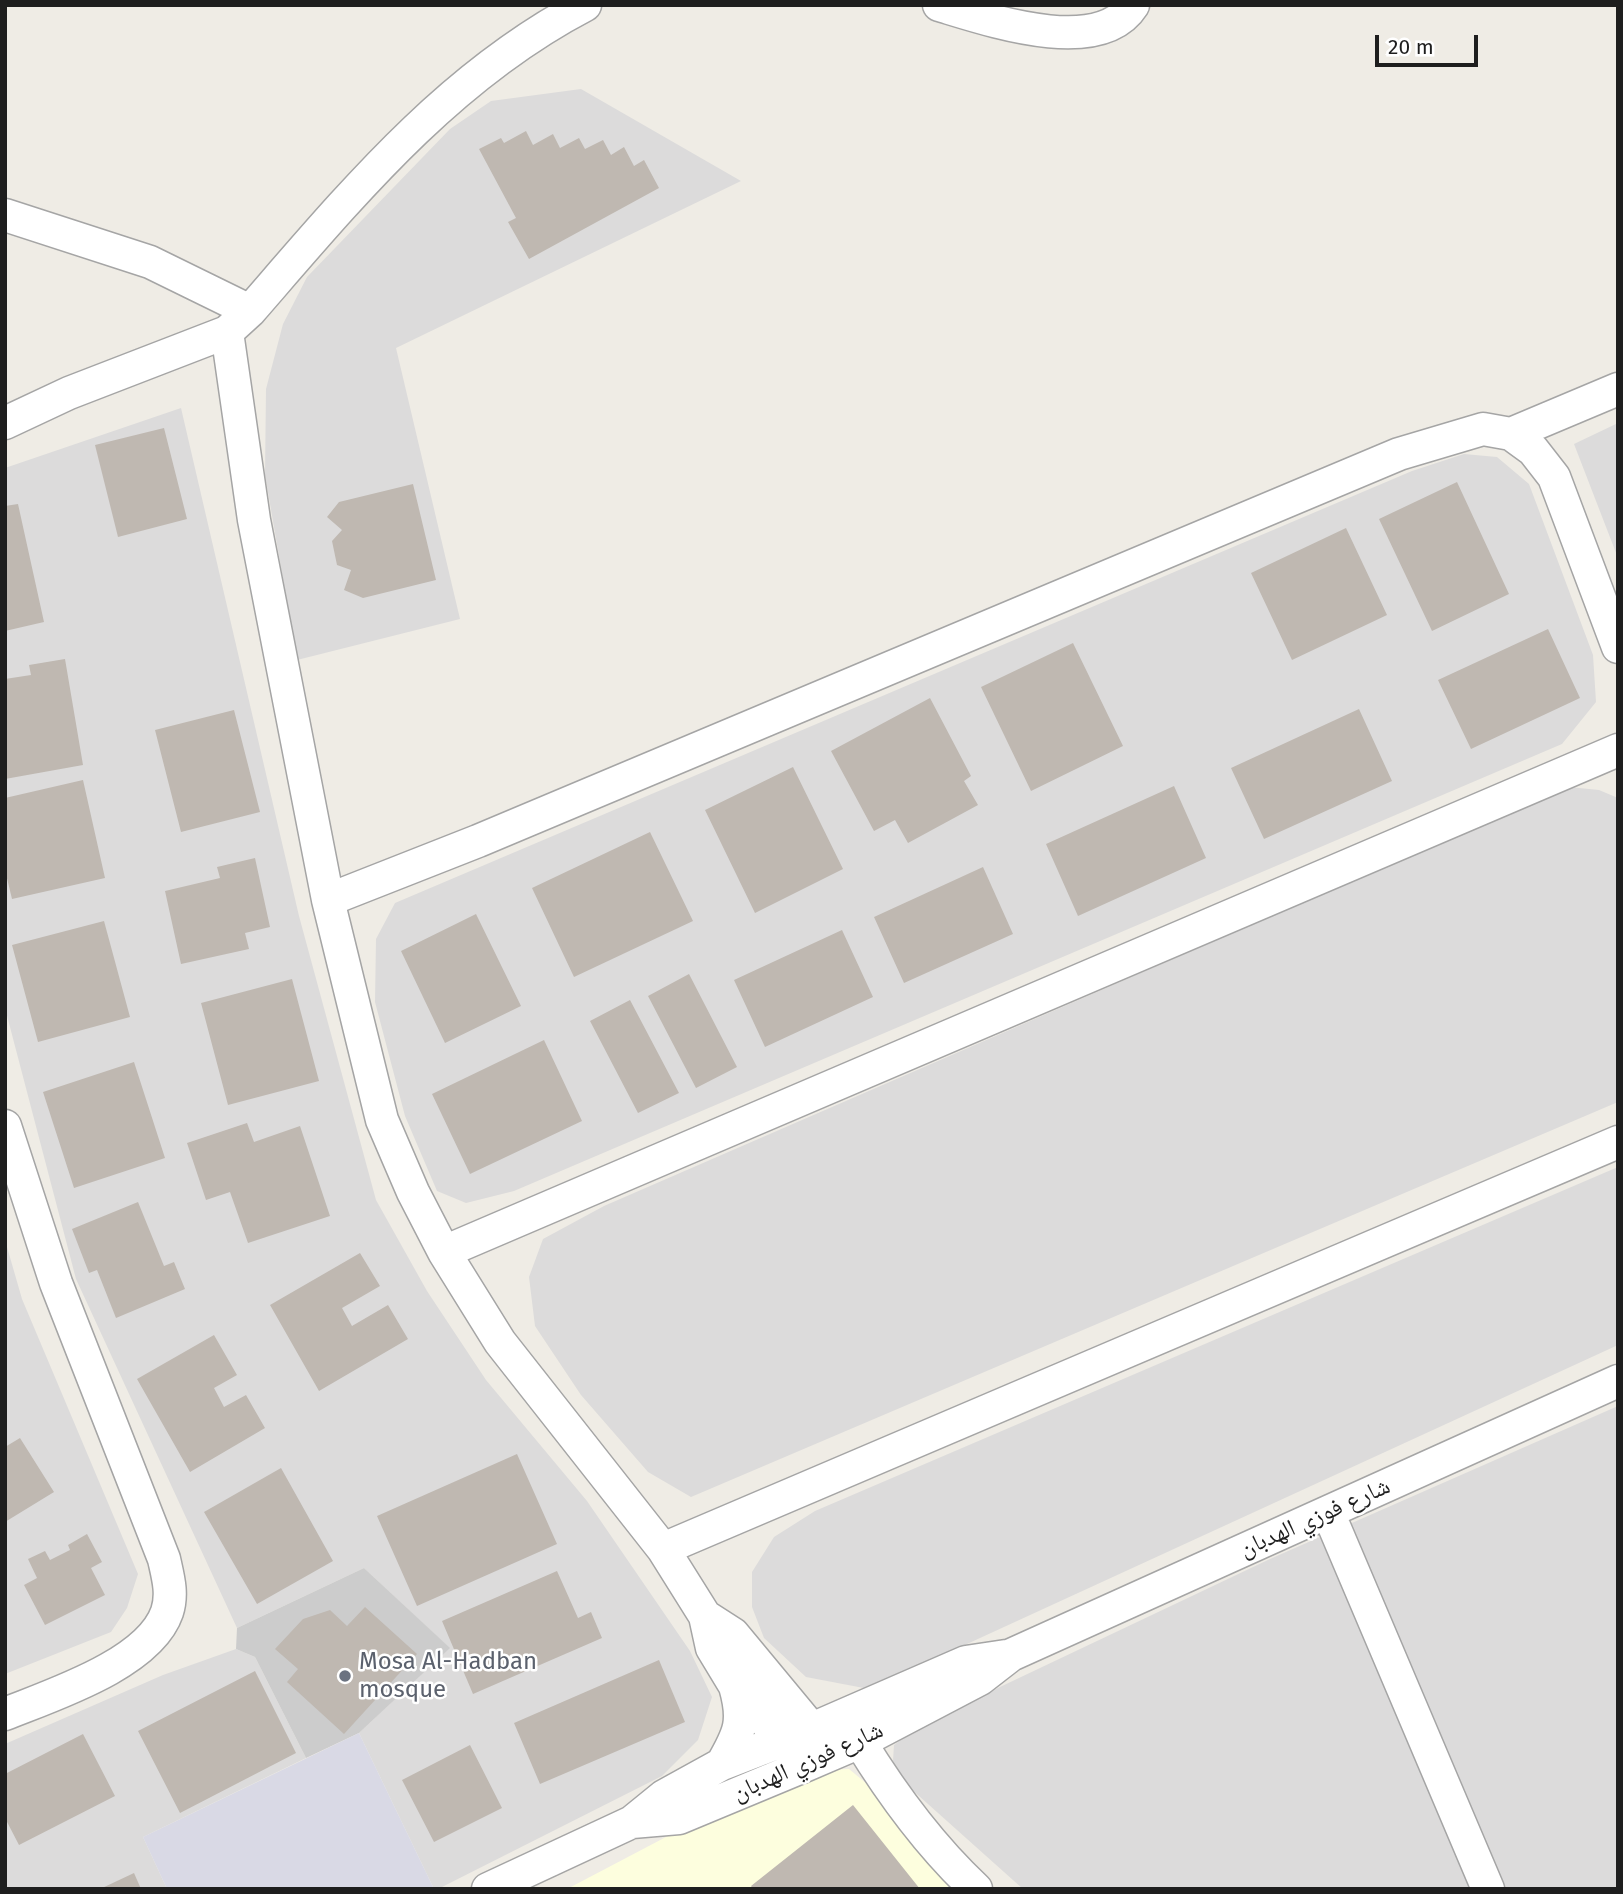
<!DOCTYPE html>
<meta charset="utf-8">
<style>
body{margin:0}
#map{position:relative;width:1623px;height:1894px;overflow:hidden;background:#efece5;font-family:"Fira Sans",sans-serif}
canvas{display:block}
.frame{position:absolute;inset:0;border:7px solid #1e1e1e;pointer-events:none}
.scale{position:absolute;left:1375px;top:35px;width:103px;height:32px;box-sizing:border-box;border:4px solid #1e1e1e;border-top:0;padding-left:9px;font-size:21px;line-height:24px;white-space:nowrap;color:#1e1e1e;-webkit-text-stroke:5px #fff;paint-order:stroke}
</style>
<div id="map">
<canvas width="1623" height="1894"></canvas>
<div class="frame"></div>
<div class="scale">20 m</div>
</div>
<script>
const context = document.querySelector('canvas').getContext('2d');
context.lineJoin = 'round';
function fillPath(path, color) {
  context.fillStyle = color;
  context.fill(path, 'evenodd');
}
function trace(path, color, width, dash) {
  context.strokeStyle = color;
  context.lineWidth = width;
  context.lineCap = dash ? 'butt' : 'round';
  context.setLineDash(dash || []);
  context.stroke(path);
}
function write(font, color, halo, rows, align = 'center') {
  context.font = font + ' "Fira Sans","Noto Naskh Arabic",sans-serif';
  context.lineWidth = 5;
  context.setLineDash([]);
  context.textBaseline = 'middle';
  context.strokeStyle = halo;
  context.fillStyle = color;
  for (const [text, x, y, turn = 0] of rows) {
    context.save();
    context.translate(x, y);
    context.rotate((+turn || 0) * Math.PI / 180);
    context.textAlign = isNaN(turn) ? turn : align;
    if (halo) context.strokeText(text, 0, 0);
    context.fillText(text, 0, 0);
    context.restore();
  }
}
const residential = new Path2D(`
 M581,89l160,92 -345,167 64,271 -163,41 -32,-185 1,-86 17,-65 24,-47 143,-148 41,-28z
 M181,408l118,508 77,284 51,91 59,89 101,121 103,150 22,46 -14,43 -36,36 -224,113h-4l-75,-156 90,-85 -85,-80 -127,60 -161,-349 -71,-271v-540z
 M1618,423v135l-44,-114z
 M1464,454l33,3 32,27 64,171 3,47 -34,42 -1048,447 -48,12 -29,-12 -32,-75 -30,-114 1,-63 19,-36 1017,-432z
 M1569,787l30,3 19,8v304l-927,395 -43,-25 -67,-77 -46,-69 -6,-49 14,-38 61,-33z
 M1618,1167v178l-749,344 -63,-12 -42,-39 -12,-31v-35l22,-35 41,-26z
 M5,1240l17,59 116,275 -11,34 -16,24 -106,42z
 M1618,1406v483h-595l-123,-110 -7,-18 1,-16 30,-22 346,-164z
 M236,1649l19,8 51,101 -163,79 24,52h-162v-145l158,-69z`);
const education = new Path2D(`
 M849,1769l24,20 77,100h-383l118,-62 138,-57z`);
const religious = new Path2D(`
 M364,1568l86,80 -91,85 -53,25 -51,-101 -19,-8 1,-21z`);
const plaza = new Path2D(`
 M359,1733l75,156h-267l-24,-52z`);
const building = new Path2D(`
 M526,131l7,14 20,-11 7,14 19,-10 6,11 18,-9 8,15 13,-8 10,19 10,-6 15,28 -130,71 -21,-37 8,-4 -37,-69 22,-11 3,5z
 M164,428l23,91 -69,18 -23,-92z
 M1457,482l52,112 -77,37 -53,-112z
 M413,484l23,96 -73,18 -19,-8 7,-20 -14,-5 -5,-24 10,-11 -15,-13 12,-15z
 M18,504l26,118 -39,9v-125z
 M1346,528l41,87 -95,45 -41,-87z
 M1548,629l32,69 -109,51 -33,-69z
 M1073,643l50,103 -92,45 -50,-104z
 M65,659l18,106 -78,14v-100l26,-4 -2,-10z
 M930,698l41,78 -7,5 14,24 -70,38 -13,-23 -21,11 -43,-80z
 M1359,709l33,72 -128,58 -33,-71z
 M234,710l26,102 -79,20 -26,-102z
 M793,767l50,102 -88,44 -50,-103z
 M83,780l22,98 -93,21 -7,-29v-72z
 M1174,786l32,72 -128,58 -32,-72z
 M650,832l43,89 -119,56 -42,-89z
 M255,858l15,69 -25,6 4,16 -68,15 -16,-73 55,-13 -3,-11z
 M983,867l30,67 -109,49 -30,-66z
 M476,914l45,92 -76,37 -44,-92z
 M104,921l26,96 -92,25 -26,-97z
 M842,930l31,67 -108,50 -31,-67z
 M689,974l48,93 -41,21 -48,-92z
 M292,979l27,102 -91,24 -27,-102z
 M630,1000l49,93 -41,20 -48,-92z
 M544,1040l38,81 -112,53 -38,-80z
 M134,1062l31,96 -91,30 -31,-96z
 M247,1123l7,19 46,-16 30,90 -82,27 -18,-51 -24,8 -19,-57z
 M138,1202l26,64 10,-4 11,27 -69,29 -19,-48 -8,3 -17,-44z
 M360,1253l20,33 -38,22 10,18 36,-21 20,34 -89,52 -49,-86z
 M214,1335l23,40 -23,13 10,19 22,-12 19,33 -75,44 -53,-93z
 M20,1438l34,54 -49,30v-75z
 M517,1454l40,90 -140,62 -40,-90z
 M281,1468l52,93 -76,43 -53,-92z
 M87,1534l15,28 -11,6 14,27 -60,30 -21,-40 13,-7 -9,-19 17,-8 5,9 20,-10 -2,-5z
 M557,1571l21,47 13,-6 11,26 -129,56 -31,-73z
 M365,1607l52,47 -73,80 -57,-52 11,-13 -23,-20 28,-30 27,-9 17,16z
 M659,1660l26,62 -145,62 -26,-61z
 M255,1671l41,82 -116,60 -42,-82z
 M83,1734l32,62 -96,49 -14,-27v-44z
 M470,1745l32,63 -68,34 -32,-62z
 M853,1805l67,84h-167l-2,-3z
 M134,1873l7,16h-41z`);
const minor = new Path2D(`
 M939,5c50,15 160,53 194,0
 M5,215l145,47 100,49
 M227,332l27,188 74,380 54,220 31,72 31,60 56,90 163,207 42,67 7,32 23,38 69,80
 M5,423l64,-30 158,-61 23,-21c100,-115 197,-234 335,-306
 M1511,434l107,-45
 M328,900l150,-59 921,-387 84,-25 28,5 22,16 21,27 64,170
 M5,1126l51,157 108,276c4,18 9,35 3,53 -18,52 -115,83 -162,102
 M444,1252l1174,-502
 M1328,1512l160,377
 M663,1549l955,-407
 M705,1616l28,18 92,111
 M860,1742c32,52 71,105 116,147
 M722,1764c18,-31 23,-43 13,-78
 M632,1822l47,-4 125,-52 56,-24 120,-63 31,-24 607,-274
 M488,1889l144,-67 32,-26 58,-32 90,-35 154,-67 40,-6`);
const markers = [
 [345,1676,7,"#6b7280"]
];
const streetNames = [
 ["شارع فوزي الهدبان",1315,1518,-24],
 ["شارع فوزي الهدبان",808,1762,-24]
];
const worshipNames = [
 ["Mosa Al-Hadban",359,1662],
 ["mosque",359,1690]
];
fillPath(residential, '#dcdbdb');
fillPath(education, '#fdfede');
fillPath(religious, '#ccc');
fillPath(plaza, '#d9d9e5');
fillPath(building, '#bfb8b1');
trace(minor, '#a5a5a5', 35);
trace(minor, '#fff', 32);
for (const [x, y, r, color] of markers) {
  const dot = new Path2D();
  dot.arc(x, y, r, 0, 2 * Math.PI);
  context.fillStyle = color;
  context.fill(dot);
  trace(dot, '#fff', 2.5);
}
write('24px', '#1e1e1e', '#fff', streetNames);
write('24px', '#5b616d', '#fff', worshipNames, 'left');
</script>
